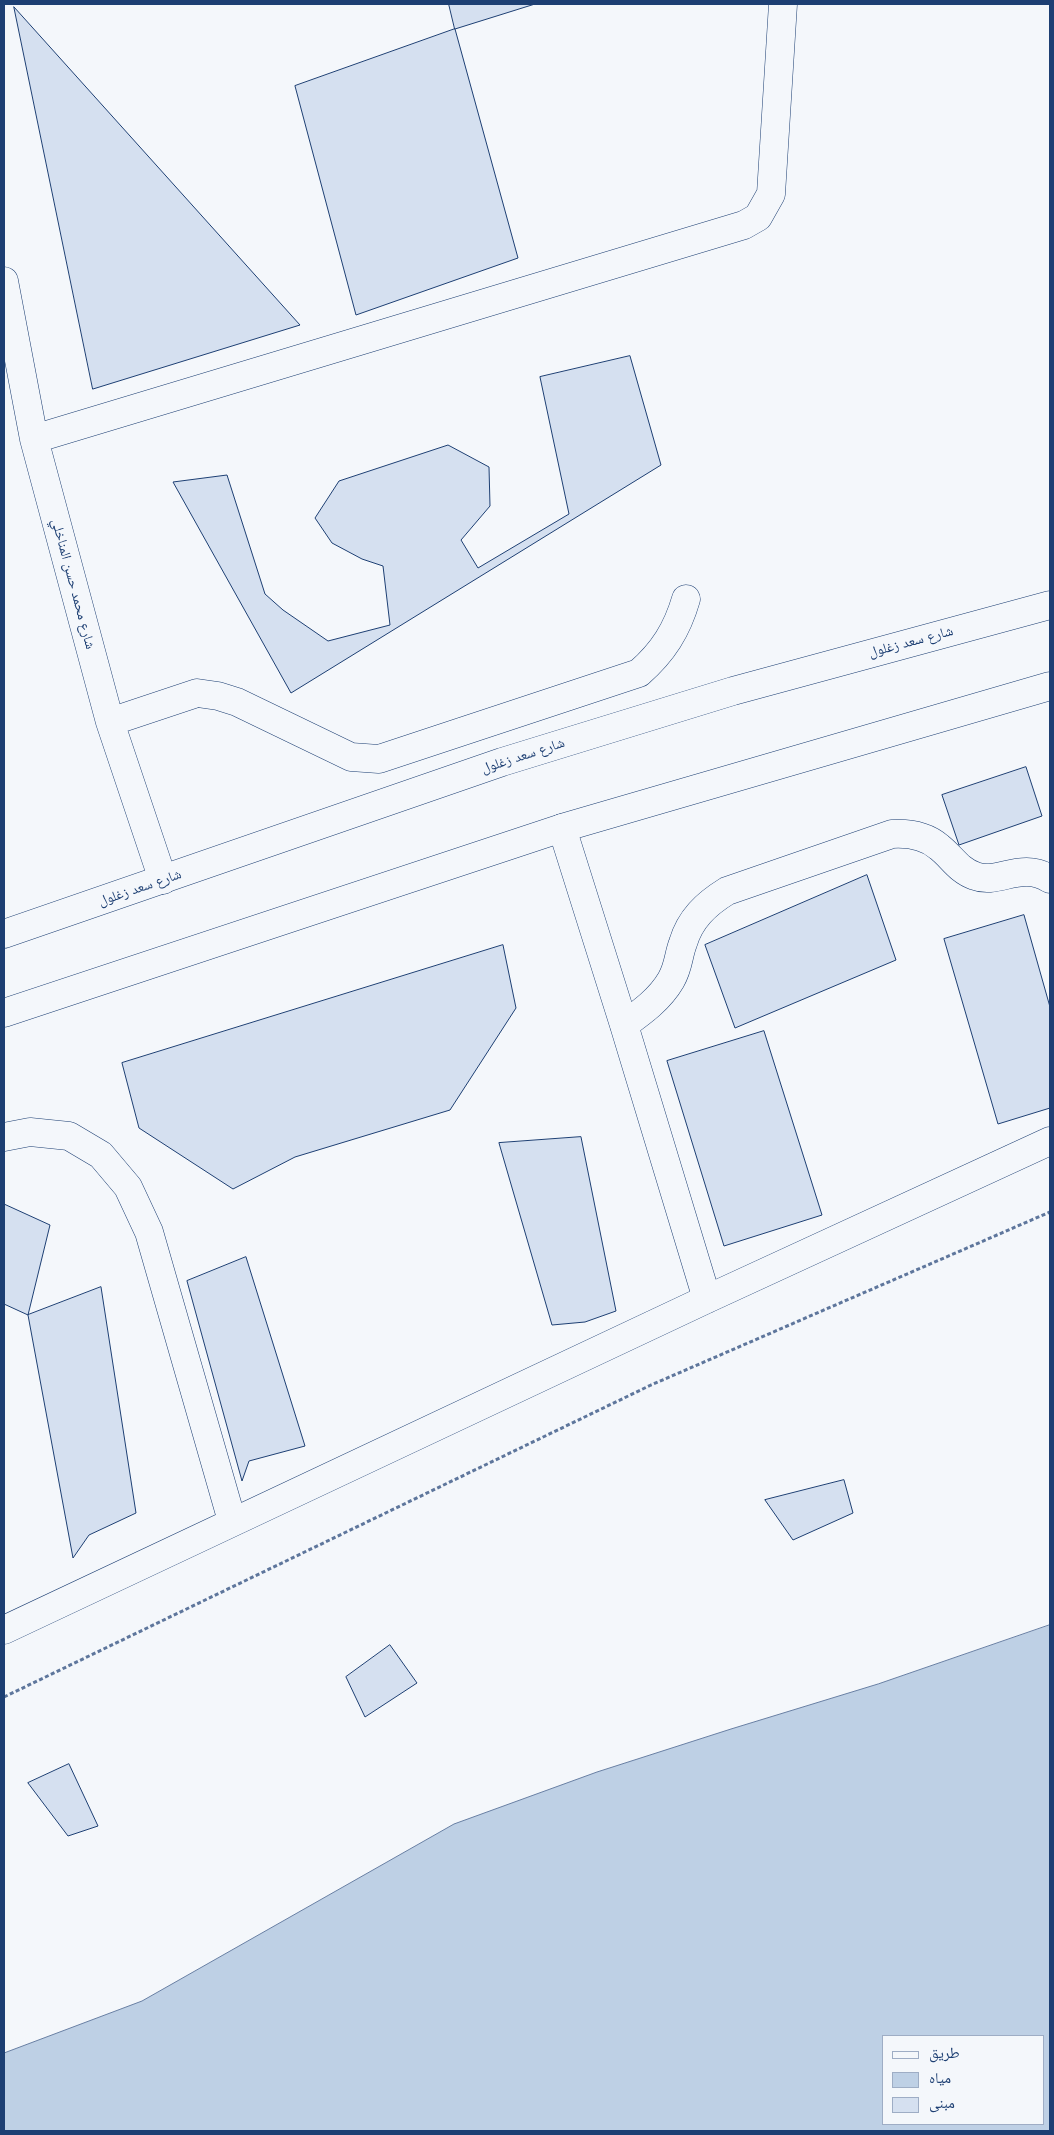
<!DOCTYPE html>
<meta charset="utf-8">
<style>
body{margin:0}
#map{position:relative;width:1054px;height:2135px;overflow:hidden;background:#f4f7fb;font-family:Arial,"Noto Naskh Arabic",sans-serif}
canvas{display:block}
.frame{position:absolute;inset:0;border:5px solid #1d3f73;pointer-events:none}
.legend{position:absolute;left:882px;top:2035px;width:162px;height:90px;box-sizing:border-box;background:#f4f7fb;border:1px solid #9eadc5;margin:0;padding:6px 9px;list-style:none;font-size:15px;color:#1d3f73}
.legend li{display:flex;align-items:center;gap:10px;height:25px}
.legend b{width:25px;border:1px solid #9eadc5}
</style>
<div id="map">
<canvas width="1054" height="2135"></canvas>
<div class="frame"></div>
<ul class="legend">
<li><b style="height:6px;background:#f4f7fb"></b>طريق</li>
<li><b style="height:14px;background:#bed0e5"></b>مياه</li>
<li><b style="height:14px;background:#d5e0f0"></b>مبنى</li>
</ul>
</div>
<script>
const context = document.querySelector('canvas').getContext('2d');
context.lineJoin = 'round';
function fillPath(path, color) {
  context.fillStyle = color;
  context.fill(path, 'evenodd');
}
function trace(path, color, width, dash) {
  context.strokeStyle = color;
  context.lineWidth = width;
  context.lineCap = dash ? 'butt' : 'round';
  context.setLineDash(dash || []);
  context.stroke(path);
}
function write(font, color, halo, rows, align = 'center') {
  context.font = font + ' Arial,"Noto Naskh Arabic",sans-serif';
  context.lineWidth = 4;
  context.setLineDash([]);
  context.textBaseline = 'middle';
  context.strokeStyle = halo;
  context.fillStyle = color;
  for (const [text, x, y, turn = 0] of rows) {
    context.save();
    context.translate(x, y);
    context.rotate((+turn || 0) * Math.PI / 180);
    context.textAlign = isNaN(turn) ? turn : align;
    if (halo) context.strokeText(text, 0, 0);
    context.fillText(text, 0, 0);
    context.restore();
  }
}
const water = new Path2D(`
 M1050,1625v506h-1046v-78l138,-52 312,-177 143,-52 134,-43 147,-45zM883,2036h160v88h-160z`);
const building = new Path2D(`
 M449,4h86l-80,25z
 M14,7l286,318 -207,64z
 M455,29l63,229 -162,57 -61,-229z
 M630,356l31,109 -370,228 -118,-211 54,-7 38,119 18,16 45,31 62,-16 -7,-59 -21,-7 -30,-16 -17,-25 24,-37 109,-36 41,22 1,39 -29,34 17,28 91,-54 -29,-137z
 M1026,767l16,49 -83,29 -17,-50z
 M867,875l29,85 -161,68 -30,-83z
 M1024,915l26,92v101l-52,16 -54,-185z
 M503,945l13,63 -66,102 -155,47 -62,32 -94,-61 -17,-65z
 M764,1031l58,184 -98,31 -57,-185z
 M581,1137l35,174 -31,11 -33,3 -53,-182z
 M4,1204l46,21 -22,90 -24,-11z
 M246,1257l59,189 -56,15 -7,20 -55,-200z
 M101,1287l35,226 -47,22 -16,23 -45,-243z
 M844,1480l9,33 -60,27 -28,-40z
 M390,1645l27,38 -52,34 -19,-40z
 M69,1764l29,62 -30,10 -40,-53z`);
const path = new Path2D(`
 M4,1697l647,-312 399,-173`);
const minor = new Path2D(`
 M4,281l30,158 76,283 53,158
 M34,439l710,-214 14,-8 13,-23 12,-190
 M110,722l87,-29 21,3 19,6 114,55 28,2 260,-86c24,-21 38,-43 47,-74
 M562,828l62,197 83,274
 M624,1025c18,-13 36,-26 47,-45 8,-14 7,-24 12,-37 7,-24 23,-39 44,-52l165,-57c17,-1 33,1 47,13 13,10 19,23 36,29 23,9 46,-15 75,3
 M4,1137l26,-5 39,4 32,19 27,32 21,45 83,289
 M4,1630l703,-331 343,-158`);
const major = new Path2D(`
 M4,934l498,-172 231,-71 317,-86
 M4,1013l558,-185 488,-142`);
const streetNames = [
 ["شارع محمد حسن المناخلي",73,584,75],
 ["شارع سعد زغلول",911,642,-15],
 ["شارع سعد زغلول",523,756,-18],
 ["شارع سعد زغلول",140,888,-19]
];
fillPath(water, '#bed0e5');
trace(water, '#687fa3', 1);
fillPath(building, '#d5e0f0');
trace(building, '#1d3f73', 1);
trace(minor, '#1d3f73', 29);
trace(major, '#1d3f73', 29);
trace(path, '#5e769c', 3, [4, 2.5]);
trace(minor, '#f4f7fb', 28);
trace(major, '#f4f7fb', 28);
write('14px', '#1d3f73', '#f4f7fb', streetNames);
</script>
